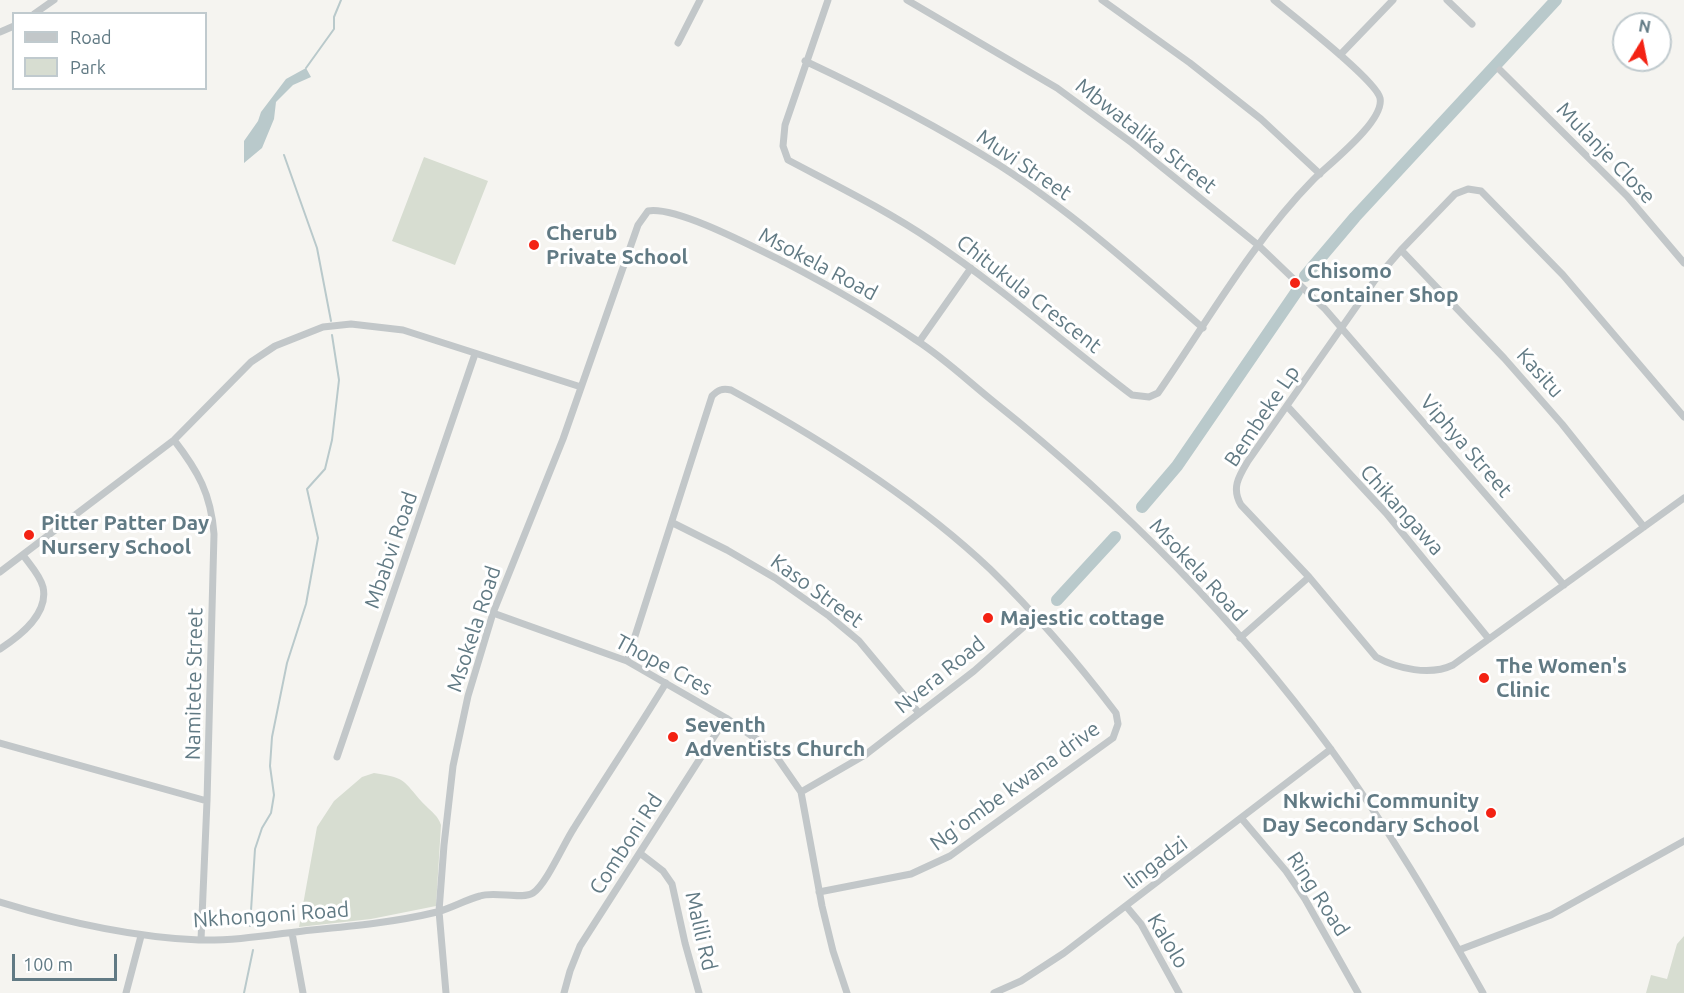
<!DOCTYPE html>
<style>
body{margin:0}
#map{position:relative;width:1684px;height:993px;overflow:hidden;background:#f5f4f0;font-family:Ubuntu,sans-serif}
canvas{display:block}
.legend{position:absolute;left:12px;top:12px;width:195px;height:78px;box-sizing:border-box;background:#fff;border:2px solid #c0cace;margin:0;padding:8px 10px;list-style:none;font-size:18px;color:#617a84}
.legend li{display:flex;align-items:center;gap:12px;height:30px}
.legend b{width:30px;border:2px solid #c0cace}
.north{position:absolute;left:1612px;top:12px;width:60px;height:60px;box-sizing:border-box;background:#fff;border:2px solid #c0cace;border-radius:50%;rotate:10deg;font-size:16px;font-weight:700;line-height:24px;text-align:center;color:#617a84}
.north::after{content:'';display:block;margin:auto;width:21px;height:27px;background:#f32213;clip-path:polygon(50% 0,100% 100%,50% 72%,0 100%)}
.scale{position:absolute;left:12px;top:954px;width:105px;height:27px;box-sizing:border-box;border:3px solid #617a84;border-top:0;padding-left:8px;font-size:18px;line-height:21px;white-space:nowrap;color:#617a84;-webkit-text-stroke:4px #fff;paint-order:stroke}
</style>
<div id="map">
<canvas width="1684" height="993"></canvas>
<ul class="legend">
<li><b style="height:8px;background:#c2c7c9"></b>Road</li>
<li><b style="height:16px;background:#d7ddd1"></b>Park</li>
</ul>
<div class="north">N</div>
<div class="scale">100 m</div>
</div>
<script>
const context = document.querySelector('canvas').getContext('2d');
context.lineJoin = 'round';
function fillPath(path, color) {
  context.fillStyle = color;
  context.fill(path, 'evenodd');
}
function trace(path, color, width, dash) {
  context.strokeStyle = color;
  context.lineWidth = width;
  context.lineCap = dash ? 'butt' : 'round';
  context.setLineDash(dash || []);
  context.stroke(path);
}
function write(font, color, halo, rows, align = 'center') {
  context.font = font + ' Ubuntu,sans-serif';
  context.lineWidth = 6;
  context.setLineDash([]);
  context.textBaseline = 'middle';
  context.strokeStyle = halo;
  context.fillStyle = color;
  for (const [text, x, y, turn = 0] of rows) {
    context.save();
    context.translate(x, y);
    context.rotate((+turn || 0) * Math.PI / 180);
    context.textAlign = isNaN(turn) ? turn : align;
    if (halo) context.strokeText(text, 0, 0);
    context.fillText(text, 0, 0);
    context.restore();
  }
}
const green = new Path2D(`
 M424,157l64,24 -33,84 -63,-24z
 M374,773c36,5 29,10 52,33 6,6 12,10 15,19l-5,81 -65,13 -72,8 18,-100 17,-26 28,-24z
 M1684,936v57h-38l5,-18 16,4 10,-35z`);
const water = new Path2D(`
 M306,68l5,9 -18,8 -17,17 -2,17 -12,29 -18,15v-22l14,-20 3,-9 25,-33z`);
const stream = new Path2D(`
 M306,68l28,-39v-12l7,-17
 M284,155l33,93 14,73
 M250,926l5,-77 7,-21 9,-15 3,-18 -4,-29 2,-29 15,-74 19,-59 12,-66 -11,-49 18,-20 7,-29 7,-60 -7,-45
 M244,993l9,-43`);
const river = new Path2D(`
 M1305,276l50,-59 201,-217
 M1142,507l35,-41 120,-175
 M1057,600l58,-63`);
const minor = new Path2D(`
 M828,0l-43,125 -2,21 5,14c49,26 98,50 144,81 70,47 133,103 200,154l17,2 9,-4c49,-71 95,-152 155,-213 16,-16 72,-59 67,-82 -4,-18 -88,-83 -106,-98
 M907,0l150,88 75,55 126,102 67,64 239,276
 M1102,0l88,63 71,56 59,55
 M1447,0l25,24
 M34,14l20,-14
 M0,32l14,-6
 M678,43l22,-43
 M1340,55l53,-55
 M805,61c66,31 132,65 194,104 73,47 139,106 204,163
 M1500,70l127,126 57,67
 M1401,250l103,108 58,66 82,103
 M919,342l52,-74
 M1287,406l99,107 103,126
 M1684,417l-121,-142 -82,-84 -13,-2 -13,5 -54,56 -26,30 -127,181c-9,15 -17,27 -7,44l68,72 67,80c22,12 54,19 77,8l231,-167
 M174,440c24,31 37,54 40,94l-7,267 -6,139
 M673,523l54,27 48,28 54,38 30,25 60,72
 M0,572l174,-132 77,-78 24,-16 48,-19 28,-3 52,6 178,57
 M493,613l134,48 99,57 39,27 11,11 25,36 21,114 11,45 14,42
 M1240,638l69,-61
 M0,649c20,-13 49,-35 43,-62 -3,-12 -13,-22 -20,-32
 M627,661l85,-265c6,-6 10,-8 19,-6 90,49 184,108 259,179 45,44 88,94 126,144l2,11 -5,14 -163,118 -39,18 -92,18
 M0,743l207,58
 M337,757l138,-403
 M801,792l64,-37 109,-84 62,-55
 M1242,819l44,52 19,28 53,94
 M641,854l22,17 9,13 13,59 14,50
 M0,902c65,20 131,35 199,38 38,1 76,-6 113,-10 42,-4 84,-8 125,-18 15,-4 28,-12 43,-16 15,-5 42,4 53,-3 13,-8 31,-50 41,-65 30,-48 62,-96 92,-145
 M1126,906l15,18 38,69
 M292,933l11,60
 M1459,950l92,-35 133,-74
 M126,993l15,-57
 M446,993l-7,-82 5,-66 9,-79 15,-70 25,-83 70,-174 75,-214 10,-14c29,-5 107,37 136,51 46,24 90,49 132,78 28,18 53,42 78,62 125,100 241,217 336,346 57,78 106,161 153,245
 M564,993l6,-22 10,-25 146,-228
 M994,993l27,-12 43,-28 267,-204`);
const markers = [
 [534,245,6,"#f32213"],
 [1295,283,6,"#f32213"],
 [29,535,6,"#f32213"],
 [988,618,6,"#f32213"],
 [1484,678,6,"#f32213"],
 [673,737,6,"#f32213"],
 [1491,813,6,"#f32213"]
];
const streetNames = [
 ["Mbwatalika Street",1146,136,38],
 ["Mulanje Close",1606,153,46],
 ["Muvi Street",1024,165,34],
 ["Msokela Road",818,264,28],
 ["Chitukula Crescent",1029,294,38],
 ["Kasitu",1540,373,48],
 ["Bembeke Lp",1262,416,-56],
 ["Viphya Street",1466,446,49],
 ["Chikangawa",1402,510,48],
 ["Mbabvi Road",391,550,-71],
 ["Msokela Road",1198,570,47],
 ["Kaso Street",817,591,36],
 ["Msokela Road",474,629,-72],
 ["Thope Cres",664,665,28],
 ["Nvera Road",940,675,-39],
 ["Namitete Street",194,684,-89],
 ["Ng'ombe kwana drive",1015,786,-36],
 ["Comboni Rd",626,844,-57],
 ["lingadzi",1156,863,-37],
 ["Ring Road",1318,894,57],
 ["Nkhongoni Road",271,915,-4],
 ["Malili Rd",701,931,77],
 ["Kalolo",1168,941,59]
];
const poiNames = [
 ["Cherub",546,233],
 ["Private School",546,257],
 ["Chisomo",1307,271],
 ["Container Shop",1307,295],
 ["Pitter Patter Day",41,523],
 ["Nursery School",41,547],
 ["Majestic cottage",1000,618],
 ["The Women's",1496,666],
 ["Clinic",1496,690],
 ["Seventh",685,725],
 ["Adventists Church",685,749],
 ["Nkwichi Community",1479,801,"right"],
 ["Day Secondary School",1479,825,"right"]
];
fillPath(green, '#d7ddd1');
fillPath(water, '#b9c9cb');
trace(stream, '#b9c9cb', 2);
trace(river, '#b9c9cb', 12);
trace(minor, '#c2c7c9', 7);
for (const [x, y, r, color] of markers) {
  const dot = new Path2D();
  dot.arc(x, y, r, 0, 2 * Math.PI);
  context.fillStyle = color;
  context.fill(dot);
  trace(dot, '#fff', 2);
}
write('21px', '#617a84', '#fff', streetNames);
write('bold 21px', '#617a84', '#fff', poiNames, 'left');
</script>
